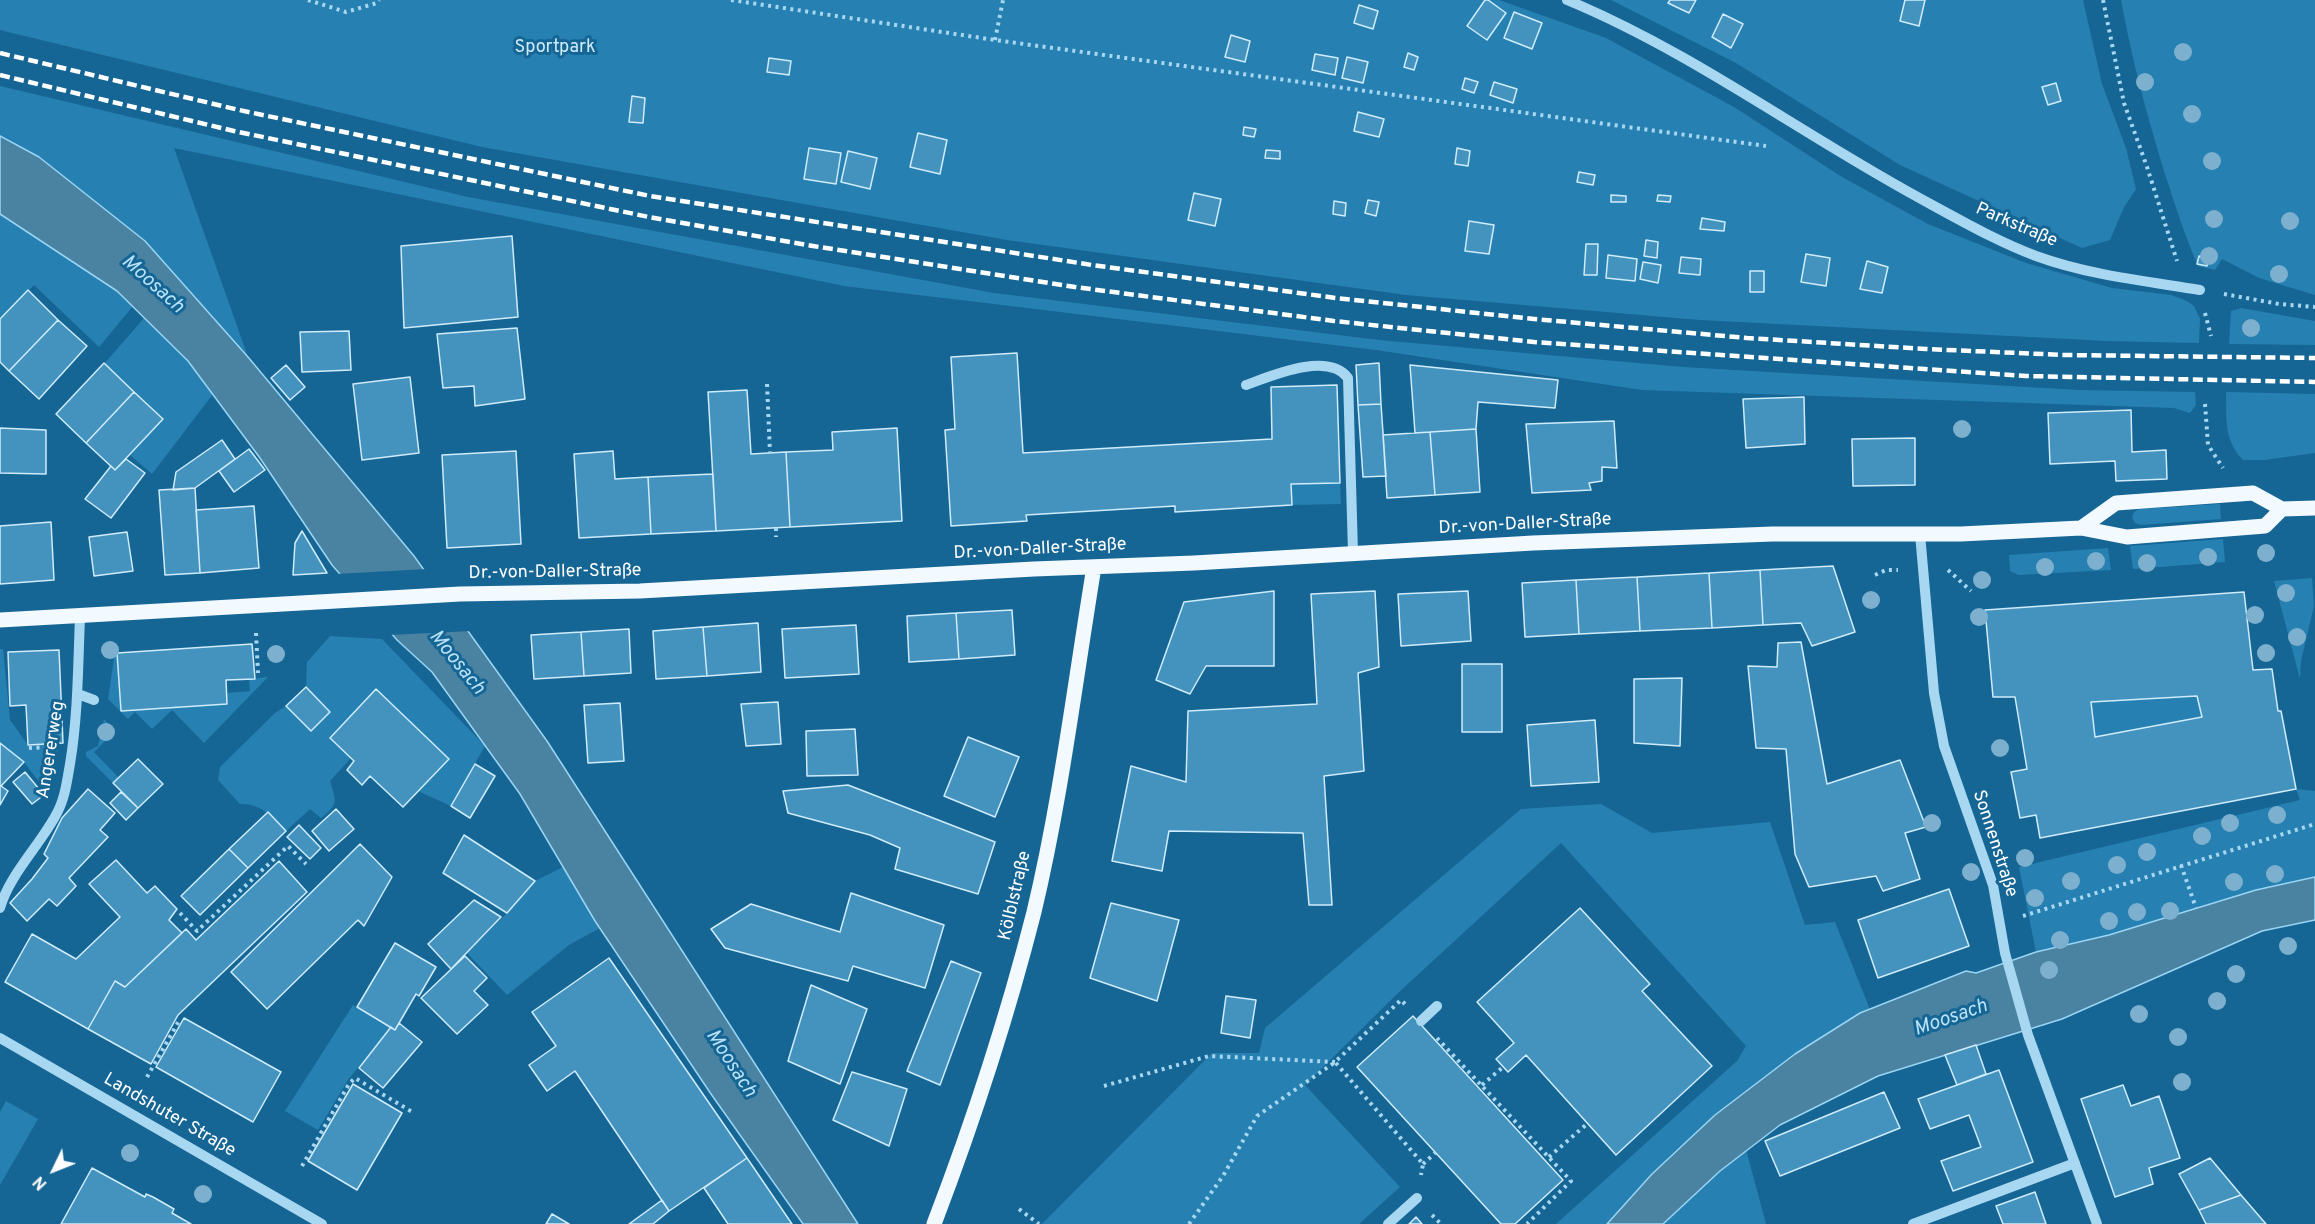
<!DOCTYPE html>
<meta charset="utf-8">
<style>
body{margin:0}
#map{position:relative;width:2315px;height:1224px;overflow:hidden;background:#166695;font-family:Overpass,sans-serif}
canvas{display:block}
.north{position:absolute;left:24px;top:1140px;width:60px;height:60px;-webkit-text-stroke:4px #166695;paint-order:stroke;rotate:227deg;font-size:16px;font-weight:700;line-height:24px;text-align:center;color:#fff}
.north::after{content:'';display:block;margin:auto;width:21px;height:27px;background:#fff;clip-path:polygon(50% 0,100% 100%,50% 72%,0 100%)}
</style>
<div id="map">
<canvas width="2315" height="1224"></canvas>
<div class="north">N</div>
</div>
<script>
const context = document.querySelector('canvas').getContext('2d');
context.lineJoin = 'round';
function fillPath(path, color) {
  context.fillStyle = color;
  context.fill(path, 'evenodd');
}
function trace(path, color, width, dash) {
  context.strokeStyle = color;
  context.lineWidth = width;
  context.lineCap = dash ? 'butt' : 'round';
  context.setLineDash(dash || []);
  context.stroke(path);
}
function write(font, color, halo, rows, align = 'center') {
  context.font = font + ' Overpass,sans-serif';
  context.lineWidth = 6;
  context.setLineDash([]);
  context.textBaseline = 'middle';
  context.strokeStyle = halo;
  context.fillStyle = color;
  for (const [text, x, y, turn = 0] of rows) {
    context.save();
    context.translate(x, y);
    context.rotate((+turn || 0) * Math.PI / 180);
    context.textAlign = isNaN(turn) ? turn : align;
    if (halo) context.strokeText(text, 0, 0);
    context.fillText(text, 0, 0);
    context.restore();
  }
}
const green = new Path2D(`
 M0,0h1499l107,38 128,69 108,70 86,47 98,39 86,25 59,7 16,6 7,5 6,13 -1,24 -92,-2 -407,-21 -294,-25 -399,-55 -525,-93 -482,-117z
 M1611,0h472l19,84 24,64 10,41 -12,18 -14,33 -28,8 -182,-83 -164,-102z
 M2121,0h194v295l-56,-17 -37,-19 -7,11 -17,-4c-13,-30 -23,-61 -33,-92 -18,-58 -33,-114 -44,-174z
 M0,86l468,111 526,96 385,47 304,27 396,23 116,2 1,13 -6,8 -16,-5 -532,-18 -266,-40 -532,-64 -670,-138 74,209 -103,-116 -106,-84 -39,-21z
 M0,214l117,77 16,15 -34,41 -65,-62 -34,34z
 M2241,308l74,13v24l-86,-1 2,-33z
 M144,318l44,43 25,33 -61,80 -23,-20 33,-35 -58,-55z
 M2226,392l89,2v59l-51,7h-21c-20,-21 -16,-41 -17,-68z
 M1340,483l1,21 -49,1 -1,-21z
 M2220,504l1,15 -80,6 -6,-2 -3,-5 2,-6 5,-3z
 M2223,539l2,23 -92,7 -3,-23z
 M2108,548l3,22 -92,5 -9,-4 -1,-16z
 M2312,578l2,28 -13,55 -1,18 -26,-98z
 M330,636l52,3 103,107 -34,60 -33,-15 -42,-101 -46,48 21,20 -21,23c6,20 9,23 -9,37l-11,-9 -24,22c-13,-14 -25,-28 -46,-27l-22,-24 2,-13 55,-54 11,-7 25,25 19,-19 -24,-25 1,-25z
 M114,645v8h3l4,58 106,-7v-11l23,-2 -1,-12 19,-2 -64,66 -32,-33 -20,19 -17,-17 -7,7 -20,-20 6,-40 -12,-7 1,-6z
 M0,649h3l7,71 18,25 29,-1 1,5 -10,45 -24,-32 -24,-19z
 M2197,696l5,21 -107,20 -4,-35z
 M104,719l11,12 -21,21 25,26 -6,5 -27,-27v-4l12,-6z
 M2296,789l19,2v86l-59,13 -147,45 -73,17 -17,-85 281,-67z
 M1601,804l51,29 118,-11 35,103 30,-3 42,105 -140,89 29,108h-210l181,-163 9,-15 -185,-203 -163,150 -93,92 95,102 -41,37h-317l170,-171h47l6,-25 256,-219z
 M563,867l37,61 -31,17 -62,50 -40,-42 40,-40 28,-32z
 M353,1005l38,22 -43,53 -30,50 -33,-19z
 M6,1101l32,18 -38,66v-73z`);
const water = new Path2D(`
 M0,136l39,21 106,84 103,116 166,199 133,185 311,483h-55l-92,-130 -116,-173 -75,-127 -88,-122 -35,-32 -65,-75 -72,-107 -72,-97 -71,-70 -117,-77z
 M2315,877v43l-53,11 -200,88 -184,57 -98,49 -60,46 -57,53h-56l45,-50 63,-59 80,-61 65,-41 106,-42 10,2 60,-21 73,-17 147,-45z`);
const pier = new Path2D(`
 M427,569l45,62 -83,4 -53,-61z`);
const building = new Path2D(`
 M1485,0h3l18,13 -19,27 -20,-14z
 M1670,0h26l-7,13 -21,-10z
 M1905,0h20l-6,26 -19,-5z
 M1359,5l19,6 -5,18 -19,-6z
 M1514,12l28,11 -10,26 -28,-11z
 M1723,14l20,10 -12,24 -19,-11z
 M1231,35l19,6 -5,21 -20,-5z
 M1408,53l10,4 -4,13 -10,-3z
 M1315,54l23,4 -3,17 -23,-5z
 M1347,57l21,5 -5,21 -21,-5z
 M769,58l22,3 -2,14 -22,-3z
 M1465,78l13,4 -4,11 -12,-4z
 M1494,82l23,7 -4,14 -23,-8z
 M2056,83l5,18 -13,4 -6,-18z
 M632,96l13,2 -2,25 -14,-1z
 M1358,112l26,7 -5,18 -25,-6z
 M1244,127l12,2 -2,8 -11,-2z
 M918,133l29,7 -7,34 -30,-7z
 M809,148l32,5 -5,31 -32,-5z
 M1457,148l13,3 -2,15 -13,-2z
 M1266,150l14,1v8l-15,-1z
 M848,151l29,7 -7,31 -29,-7z
 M1579,172l16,3 -2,10 -16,-3z
 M1194,193l27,6 -6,27 -27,-6z
 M1611,195l15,1v6h-15z
 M1658,195l13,1 -1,6 -13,-1z
 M1368,200l11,2 -3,14 -11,-3z
 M1334,201l12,2 -1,13 -12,-2z
 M1702,218l23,4 -1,9 -24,-2z
 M1469,221l25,4 -5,29 -24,-3z
 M512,236l6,81 -114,11 -3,-82z
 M1646,240l12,2 -1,16 -13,-2z
 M1586,244h12l-1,31h-13z
 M1806,254l24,4 -4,28 -25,-4z
 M1608,255l29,4 -2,22 -29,-3z
 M2199,256l9,3 -1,7 -10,-2z
 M1681,257l20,2 -1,16 -21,-2z
 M1867,261l21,6 -6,26 -22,-4z
 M1643,262l18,3 -3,18 -18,-4z
 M1750,271h14v21h-14z
 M28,290l30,30 -49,51 -9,-9v-43z
 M58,320l29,26 -48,53 -30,-28z
 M517,328l8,71 -50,7 -1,-20 -31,2 -6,-54z
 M349,331l2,39 -49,2 -2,-40z
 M1017,353l6,100 249,-14 -1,-52 66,-2 3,98 -49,1 1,21 -117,7v-6l-149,9 1,6 -76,5 -6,-96 10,-1 -4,-72z
 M104,363l30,29 -48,51 -30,-29z
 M1379,363l2,41 -23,1 -2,-40z
 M286,365l19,22 -15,13 -19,-22z
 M1410,365l148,15 -3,28 -77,-6 -2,27 -61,4z
 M410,377l9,76 -57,7 -9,-76z
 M747,390l4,64 35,-2 4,75 -74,4 -8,-139z
 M134,392l29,27 -48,51 -29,-27z
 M1804,397l1,47 -59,4 -3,-49z
 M1381,404l5,72 -23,1 -5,-72z
 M2131,410l1,42 34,-2 1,29 -51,2 -1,-20 -65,3 -2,-51z
 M1614,421l3,47 -15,-1v14l-13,2 2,7 -59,3 -6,-69z
 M0,428l46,2v44l-46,-1z
 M897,428l5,93 -112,6 -4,-75 47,-2 -1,-18z
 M1476,429l4,63 -45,3 -5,-63z
 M1430,432l5,63 -48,3 -4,-63z
 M1915,438v47l-62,1 -1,-47z
 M222,440l13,19 -40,29 -22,2 3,-18z
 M249,449l16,21 -31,22 -15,-21z
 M516,451l5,93 -74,4 -5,-93z
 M613,451l2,28 33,-2 3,57 -72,4 -5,-84z
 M126,459l19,14 -34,45 -26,-19 26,-33 4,4z
 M713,474l3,57 -65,3 -3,-57z
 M195,488l5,85 -35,2 -6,-85z
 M254,506l5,62 -59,5 -4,-63z
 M51,522l3,58 -54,4v-58z
 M302,531l25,42 -34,2 2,-32z
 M127,532l6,39 -39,5 -5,-39z
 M1833,566l22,66 -43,14 -11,-23 -38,2 -3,-55z
 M1760,570l3,55 -51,3 -3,-55z
 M1709,573l3,55 -72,3 -3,-54z
 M1637,577l3,54 -61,3 -3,-54z
 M1576,580l3,54 -54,3 -3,-54z
 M1274,591v75h-68l-16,28 -34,-14 28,-78z
 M1375,591l4,76 -21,6 6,98 -40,5 8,129h-23l-6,-72 -134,-2 -7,40 -50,-10 19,-95 55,16 2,-71 129,-7 -6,-110z
 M1468,591l3,50 -70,5 -3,-52z
 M2244,592l9,78 19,-1 6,42h3l15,78 -256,49 -4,-23 -16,3 -9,-46 16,-3 -12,-72h-22l-8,-87zM2197,696l5,21 -107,20 -4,-35z
 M1012,610l3,45 -56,4 -3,-46z
 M956,613l3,46 -50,3 -2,-46z
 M758,623l3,49 -54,4 -4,-49z
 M856,625l3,49 -74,4 -3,-49z
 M703,627l4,49 -51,3 -3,-48z
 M629,629l2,44 -47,3 -3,-44z
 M581,632l3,44 -50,3 -3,-44z
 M1801,642l26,142 73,-24 26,67 -21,6 15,46 -37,12 -7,-15 -67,11 -14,-33 -9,-105 -30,-1 -8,-82 29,1 1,-24z
 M252,644l3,35 -29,1 1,24 -106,7 -4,-58z
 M59,650l4,93 -35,2 -2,-40 -16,1 -2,-54z
 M1462,664h40v68h-40z
 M1682,678l-2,68 -46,-3v-64z
 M306,687l24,25 -19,19 -25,-25z
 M376,689l73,70 -46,48 -33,-31 -8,9 -15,-15 7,-9 -24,-23z
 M778,702l3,42 -35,2 -5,-42z
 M620,703l4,58 -36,2 -4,-58z
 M1595,720l4,62 -68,4 -4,-61z
 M855,729l3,46 -51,1 -1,-45z
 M968,737l51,20 -24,60 -51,-21z
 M0,743l24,19 -23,24 7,5 -8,14z
 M138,759l25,25 -25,24 -25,-25z
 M475,764l20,12 -25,42 -19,-12z
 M25,772l19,23 -12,9 -19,-22z
 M848,785l147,57 -17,52 -83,-25 5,-21 -30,-13 -82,-22 -5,-22z
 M88,789l27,24 -15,17 8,7 -39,41 7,8 -19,20 -8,-7 -22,22 -17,-18 22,-24 16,-21 -4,-4 18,-36z
 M121,792l17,16 -12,12 -16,-17z
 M336,809l18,20 -25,22 -17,-20z
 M268,812l18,19 -38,37 -19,-19z
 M299,825l22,23 -11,11 -23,-22z
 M464,835l71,46 -28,32 -64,-40z
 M360,844l32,33 -28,49 -6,-6 -91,89 -36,-37z
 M229,849l19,19 -48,47 -19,-19z
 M116,860l31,33 8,-7 22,23 -8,11 13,13 -57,54 -10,-6 -27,48 -83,-47 27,-48 44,25 44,-42 -31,-33z
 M279,861l28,31 -129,123 -27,49 -63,-35 27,-48 10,6 61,-58 10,11z
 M1949,889l20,57 -91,32 -20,-58z
 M851,893l93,32 -19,63 -72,-22 -5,15 -123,-33 -14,-19 40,-25 89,28z
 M474,900l27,17 -50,52 -23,-25z
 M1111,903l68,17 -22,81 -67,-23z
 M1580,908l70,76 -8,7 70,75 -96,89 -90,-100 -18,17 -12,-13 18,-16 -37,-41z
 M395,943l41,24 -17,29 -3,-2 -21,36 -38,-23z
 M465,956l22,22 -13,13 14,14 -31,29 -36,-36z
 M609,958l138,200 -78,53 -94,-140 -28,20 -18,-26 27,-19 -24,-34z
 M951,961l30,12 -41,112 -33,-14z
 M811,985l56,24 -27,75 -52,-23z
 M1226,996l30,4 -6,38 -29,-5z
 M1413,1016l150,164 -48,44h-14l-144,-157z
 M184,1018l97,54 -28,50 -97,-55z
 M399,1023l23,19 -39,46 -24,-20 32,-41 4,3z
 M1976,1045l10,29 -29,11 -12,-30z
 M1999,1070l34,92 -80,29 -12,-30 40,-14 -12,-32 -39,14 -12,-30z
 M852,1072l55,17 -18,57 -56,-26z
 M353,1084l49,29 -45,77 -49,-29z
 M2123,1085l8,21 28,-10 21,62 -31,10 4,16 -38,13 -34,-98z
 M1884,1092l16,36 -120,48 -15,-35z
 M747,1158l45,66h-64l-24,-36z
 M2210,1158l31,37 -42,15 -20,-36z
 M92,1168l53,29 1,-3 7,3 21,12 -2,4 19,11h-130z
 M2035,1192l11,32h-43l-7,-18z
 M2241,1195l25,29h-60l-7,-14z
 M662,1200l7,11 -16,13h-24z
 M552,1214l17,10h-23z
 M1416,1217l6,7h-13z`);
const path = new Path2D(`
 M308,0l38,12 31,-9 2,-3
 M731,0l264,40 771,106
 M2103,0l21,103 23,64 30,94
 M995,40l8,-40
 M2224,294l55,10 36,3
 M2205,313l6,23
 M767,384l3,69
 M2205,404l3,41 15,23
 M776,528v9
 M1948,570l23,21
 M1875,575l11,-5h12
 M256,633l2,40
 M29,748l21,-1
 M2181,865l15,43
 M180,913l17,18 91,-85 18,18
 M2023,916l292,-92
 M1405,1004l-4,-4 -66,62 88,102 -2,11
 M1437,1038l134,143 -44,43
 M147,1077l33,-58
 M1482,1085l21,-18
 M1104,1086l105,-30 126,6
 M1549,1157l39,-34
 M1423,1164l12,-11
 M302,1166l47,-82 6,-6 59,35
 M1019,1209l20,15
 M1432,1215l9,9
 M1189,1224l34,-48 34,-60 77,-53`);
const minor = new Path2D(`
 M1567,0c130,54 242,140 367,206 33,18 67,37 102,50 52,19 109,25 164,34
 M1246,385c25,-9 82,-34 102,-7l5,175
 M1920,534l14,159 10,53 49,139 12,68 23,82 69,189
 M78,694l16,6
 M0,908c9,-33 41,-64 57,-95 8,-15 10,-32 13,-49 8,-48 8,-98 10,-147
 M1421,1021l16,-15
 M0,1038l322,186
 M1388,1224l29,-26
 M1913,1224l162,-61`);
const major = new Path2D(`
 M2081,528l35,-25 137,-10 29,16 33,-1
 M0,620l460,-26 180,-3 394,-22 160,-6 339,-20 240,-9h188l120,-6 46,9 138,-11 17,-17
 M934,1224c39,-102 73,-206 100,-312 27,-113 41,-230 60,-345`);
const rail = new Path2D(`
 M0,53l239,57 411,86 442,69 244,33 198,21 213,19 179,11 139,6 250,3
 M0,75l234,56 415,86 164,29 262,41 259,34 200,21 492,34 289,6`);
const trees = [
 [2183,52],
 [2145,82],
 [2192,114],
 [2212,161],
 [2214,219],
 [2290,221],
 [2209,256],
 [2279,274],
 [2251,328],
 [1962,429],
 [2266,553],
 [2208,557],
 [2096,561],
 [2147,563],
 [2045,567],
 [1982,580],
 [2286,593],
 [1871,600],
 [2255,615],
 [1979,617],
 [2297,637],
 [110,650],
 [2266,653],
 [276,654],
 [106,732],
 [2000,748],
 [2277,815],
 [1932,823],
 [2230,823],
 [2202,836],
 [2147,852],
 [2025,858],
 [2117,865],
 [1971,872],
 [2275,874],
 [2071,881],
 [2234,882],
 [2035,898],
 [2170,911],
 [2137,912],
 [2109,921],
 [2060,940],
 [2288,946],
 [2049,970],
 [2236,974],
 [2217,1001],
 [2139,1014],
 [2178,1037],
 [2182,1082],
 [130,1153],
 [203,1194]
];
const parkNames = [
 ["Sportpark",555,48]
];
const streetNames = [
 ["Parkstraße",2016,226,23],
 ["Dr.-von-Daller-Straße",1525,525,-3],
 ["Dr.-von-Daller-Straße",1040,550,-3],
 ["Dr.-von-Daller-Straße",555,573,-1],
 ["Angererweg",52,750,-81],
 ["Sonnenstraße",1994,844,72],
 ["Kölblstraße",1016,896,-77],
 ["Landshuter Straße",169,1116,30]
];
const waterNames = [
 ["Moosach",152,285,42],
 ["Moosach",456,663,51],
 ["Moosach",1951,1019,-19],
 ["Moosach",730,1064,57]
];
fillPath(green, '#2680b2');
fillPath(water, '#4a82a2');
trace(water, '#9ad5f4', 1.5);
fillPath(pier, '#166695');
fillPath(building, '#4492be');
trace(building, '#cfecfc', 1.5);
trace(path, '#a8d7f1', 4, [3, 4.5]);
trace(minor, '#a8d7f1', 10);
trace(major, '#f2f9ff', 15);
trace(rail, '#fff', 4.5, [10, 4.5]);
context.fillStyle = '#7cb0ce';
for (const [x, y] of trees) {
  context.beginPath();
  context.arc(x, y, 9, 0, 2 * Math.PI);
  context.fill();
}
write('18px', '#cfecfc', '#166695', parkNames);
write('18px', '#fff', '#166695', streetNames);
write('italic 20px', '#b8e2f8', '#166695', waterNames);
</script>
